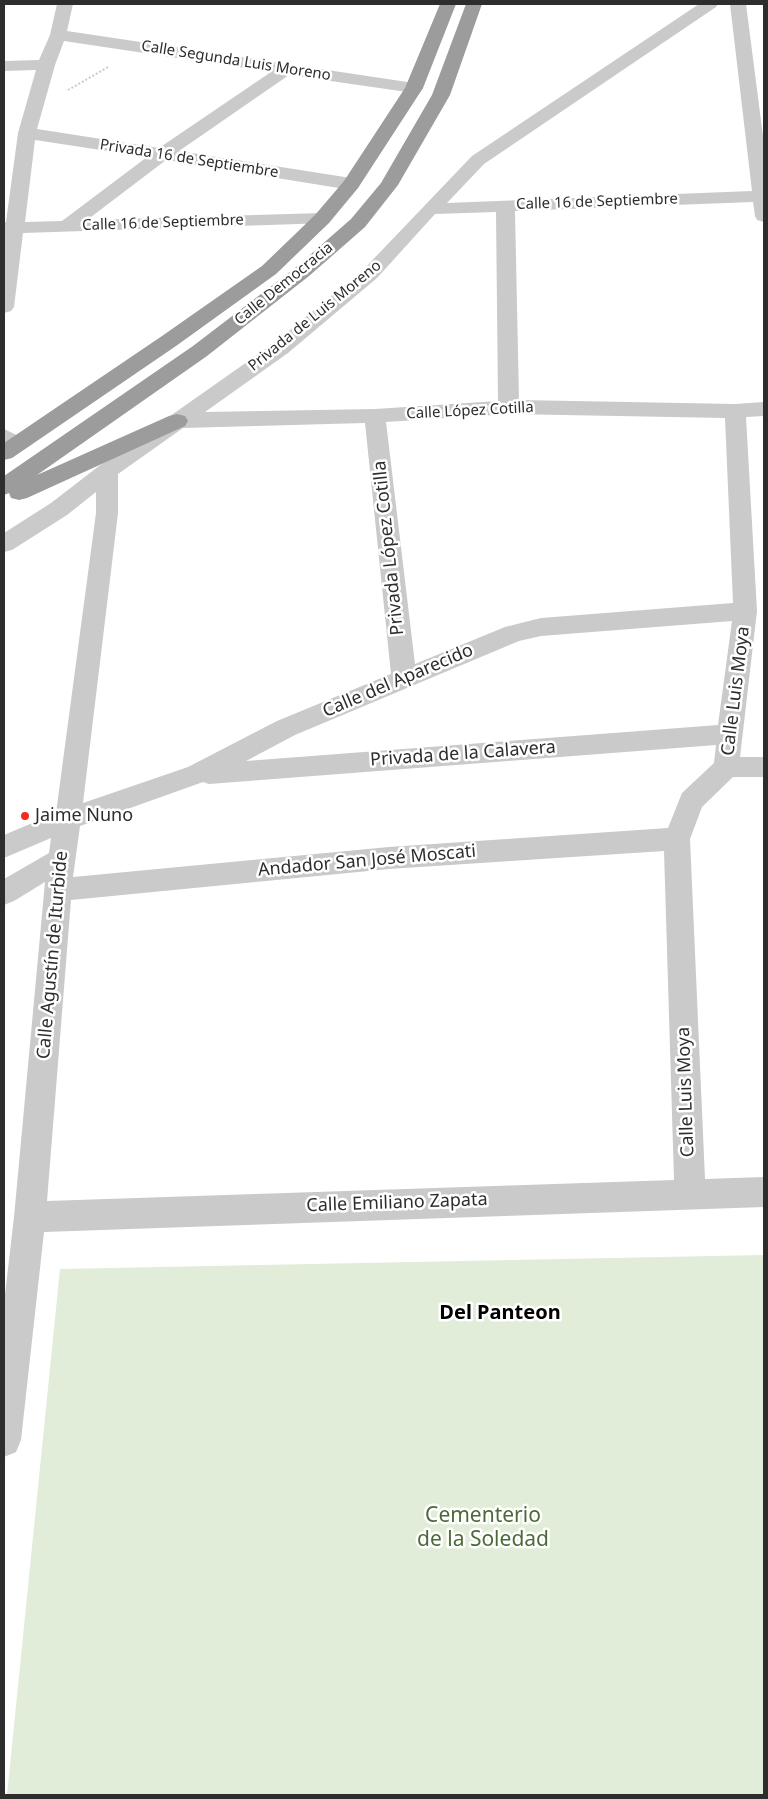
<!DOCTYPE html>
<meta charset="utf-8">
<style>
body{margin:0}
#map{position:relative;width:768px;height:1799px;overflow:hidden;background:#fff;font-family:"Noto Sans",sans-serif}
canvas{display:block}
.frame{position:absolute;inset:0;border:5px solid #2d2d2d;pointer-events:none}
</style>
<div id="map">
<canvas width="768" height="1799"></canvas>
<div class="frame"></div>
</div>
<script>
const context = document.querySelector('canvas').getContext('2d');
context.lineJoin = 'round';
function fillPath(path, color) {
  context.fillStyle = color;
  context.fill(path, 'evenodd');
}
function trace(path, color, width, dash) {
  context.strokeStyle = color;
  context.lineWidth = width;
  context.lineCap = dash ? 'butt' : 'round';
  context.setLineDash(dash || []);
  context.stroke(path);
}
function write(font, color, halo, rows, align = 'center') {
  context.font = font + ' "Noto Sans",sans-serif';
  context.lineWidth = 5;
  context.setLineDash([]);
  context.textBaseline = 'middle';
  context.strokeStyle = halo;
  context.fillStyle = color;
  for (const [text, x, y, turn = 0] of rows) {
    context.save();
    context.translate(x, y);
    context.rotate((+turn || 0) * Math.PI / 180);
    context.textAlign = isNaN(turn) ? turn : align;
    if (halo) context.strokeText(text, 0, 0);
    context.fillText(text, 0, 0);
    context.restore();
  }
}
const green = new Path2D(`
 M764,1255v540h-757l53,-526z`);
const path = new Path2D(`
 M68,90l40,-23`);
const minor = new Path2D(`
 M57,4h16l-6,27 347,52 6,1 3,4 -3,4 -6,1 -125,-18 -110,76 172,27 7,2 2,4 -2,4 -7,2 -185,-30 -79,60 235,-7 7,2 2,4 -2,4 -306,10 -9,74 -3,4 -7,2v-91h2l12,-89 18,-63 -32,1v-10l35,-1 11,-25zM64,41l207,31 -112,76 -122,-19 18,-64zM35,140l112,17 -85,64 -37,1z
 M699,4h19l-2,3 -232,157 -37,39 305,-12 -22,-187h16l18,140v78l-7,-2 -2,-4 -2,-14 -238,9 4,189 216,4 29,-2v14l-18,1 11,194 -17,146h24v20h-31l-31,30 -12,32 15,340 59,-2v30l-720,25 -23,208 -5,12 -12,5v-154l10,-86 31,-335 -31,19 -10,4v-26l45,-26 2,-15 -47,20v-23l52,-22 40,-300v-21l-29,23 -55,35 -8,2v-19l47,-30 48,-37 175,-123 89,-73 109,-114zM496,212l2,189 -123,8 -170,3 83,-59 89,-75 58,-64zM509,414l216,4 8,185 -192,15 -36,9 -90,37 -29,-242zM365,423l26,251 -114,47 -89,46 -105,36 35,-290v-39l65,-46zM732,621l-14,104 -472,36 49,-26 224,-94 22,-5zM716,745l-2,18 -32,30 -14,35 -279,19 -316,30 7,-51 123,-44 6,2zM664,851l10,329 -627,21 24,-301 318,-31z
 M4,429l21,10 3,5 -3,5 -8,2 -13,-5z`);
const trunk = new Path2D(`
 M440,4h16l-33,84 -65,100 -29,35 -53,51 -100,72 -164,112 -8,2v-17l158,-107 100,-70 53,-51 29,-34 61,-93z
 M466,4h16l-32,91 -52,90 -33,42 -56,49 -102,80 -170,119 132,-59 8,-2 8,2 3,5 -3,5 -158,72 -8,2 -8,-2 -2,-5 -5,2v-19l189,-130 102,-78 56,-49 30,-36 51,-88z`);
const markers = [
 [25,816,5,"#f02d23"]
];
const farStreetnames = [
 ["Calle Segunda Luis Moreno",236,61,9],
 ["Privada 16 de Septiembre",189,159,9],
 ["Calle 16 de Septiembre",597,202,-2],
 ["Calle 16 de Septiembre",163,223,-2],
 ["Calle Democracia",284,284,-39],
 ["Privada de Luis Moreno",315,316,-39],
 ["Calle López Cotilla",470,411,-3]
];
const streetNames = [
 ["Privada López Cotilla",389,548,-96],
 ["Calle del Aparecido",398,681,-23],
 ["Calle Luis Moya",736,691,-83],
 ["Privada de la Calavera",463,754,-4],
 ["Andador San José Moscati",367,861,-5],
 ["Calle Agustín de Iturbide",53,955,-85],
 ["Calle Luis Moya",686,1092,-92],
 ["Calle Emiliano Zapata",397,1203,-2]
];
const poiNames = [
 ["Jaime Nuno",35,816]
];
const quarterNames = [
 ["Del Panteon",500,1313]
];
const nearParknames = [
 ["Cementerio",483,1516],
 ["de la Soledad",483,1540]
];
fillPath(green, '#e1ecd9');
trace(path, '#cacaca', 2, [2, 2]);
fillPath(minor, '#cacaca');
fillPath(trunk, '#9c9c9c');
for (const [x, y, r, color] of markers) {
  const dot = new Path2D();
  dot.arc(x, y, r, 0, 2 * Math.PI);
  context.fillStyle = color;
  context.fill(dot);
  trace(dot, '#fff', 2);
}
write('15px', '#2d2d2d', '#fff', farStreetnames);
write('18px', '#2d2d2d', '#fff', streetNames);
write('18px', '#2d2d2d', '#fff', poiNames, 'left');
write('bold 20px', '#000', '#fff', quarterNames);
write('21px', '#4a6b38', '#fff', nearParknames);
</script>
